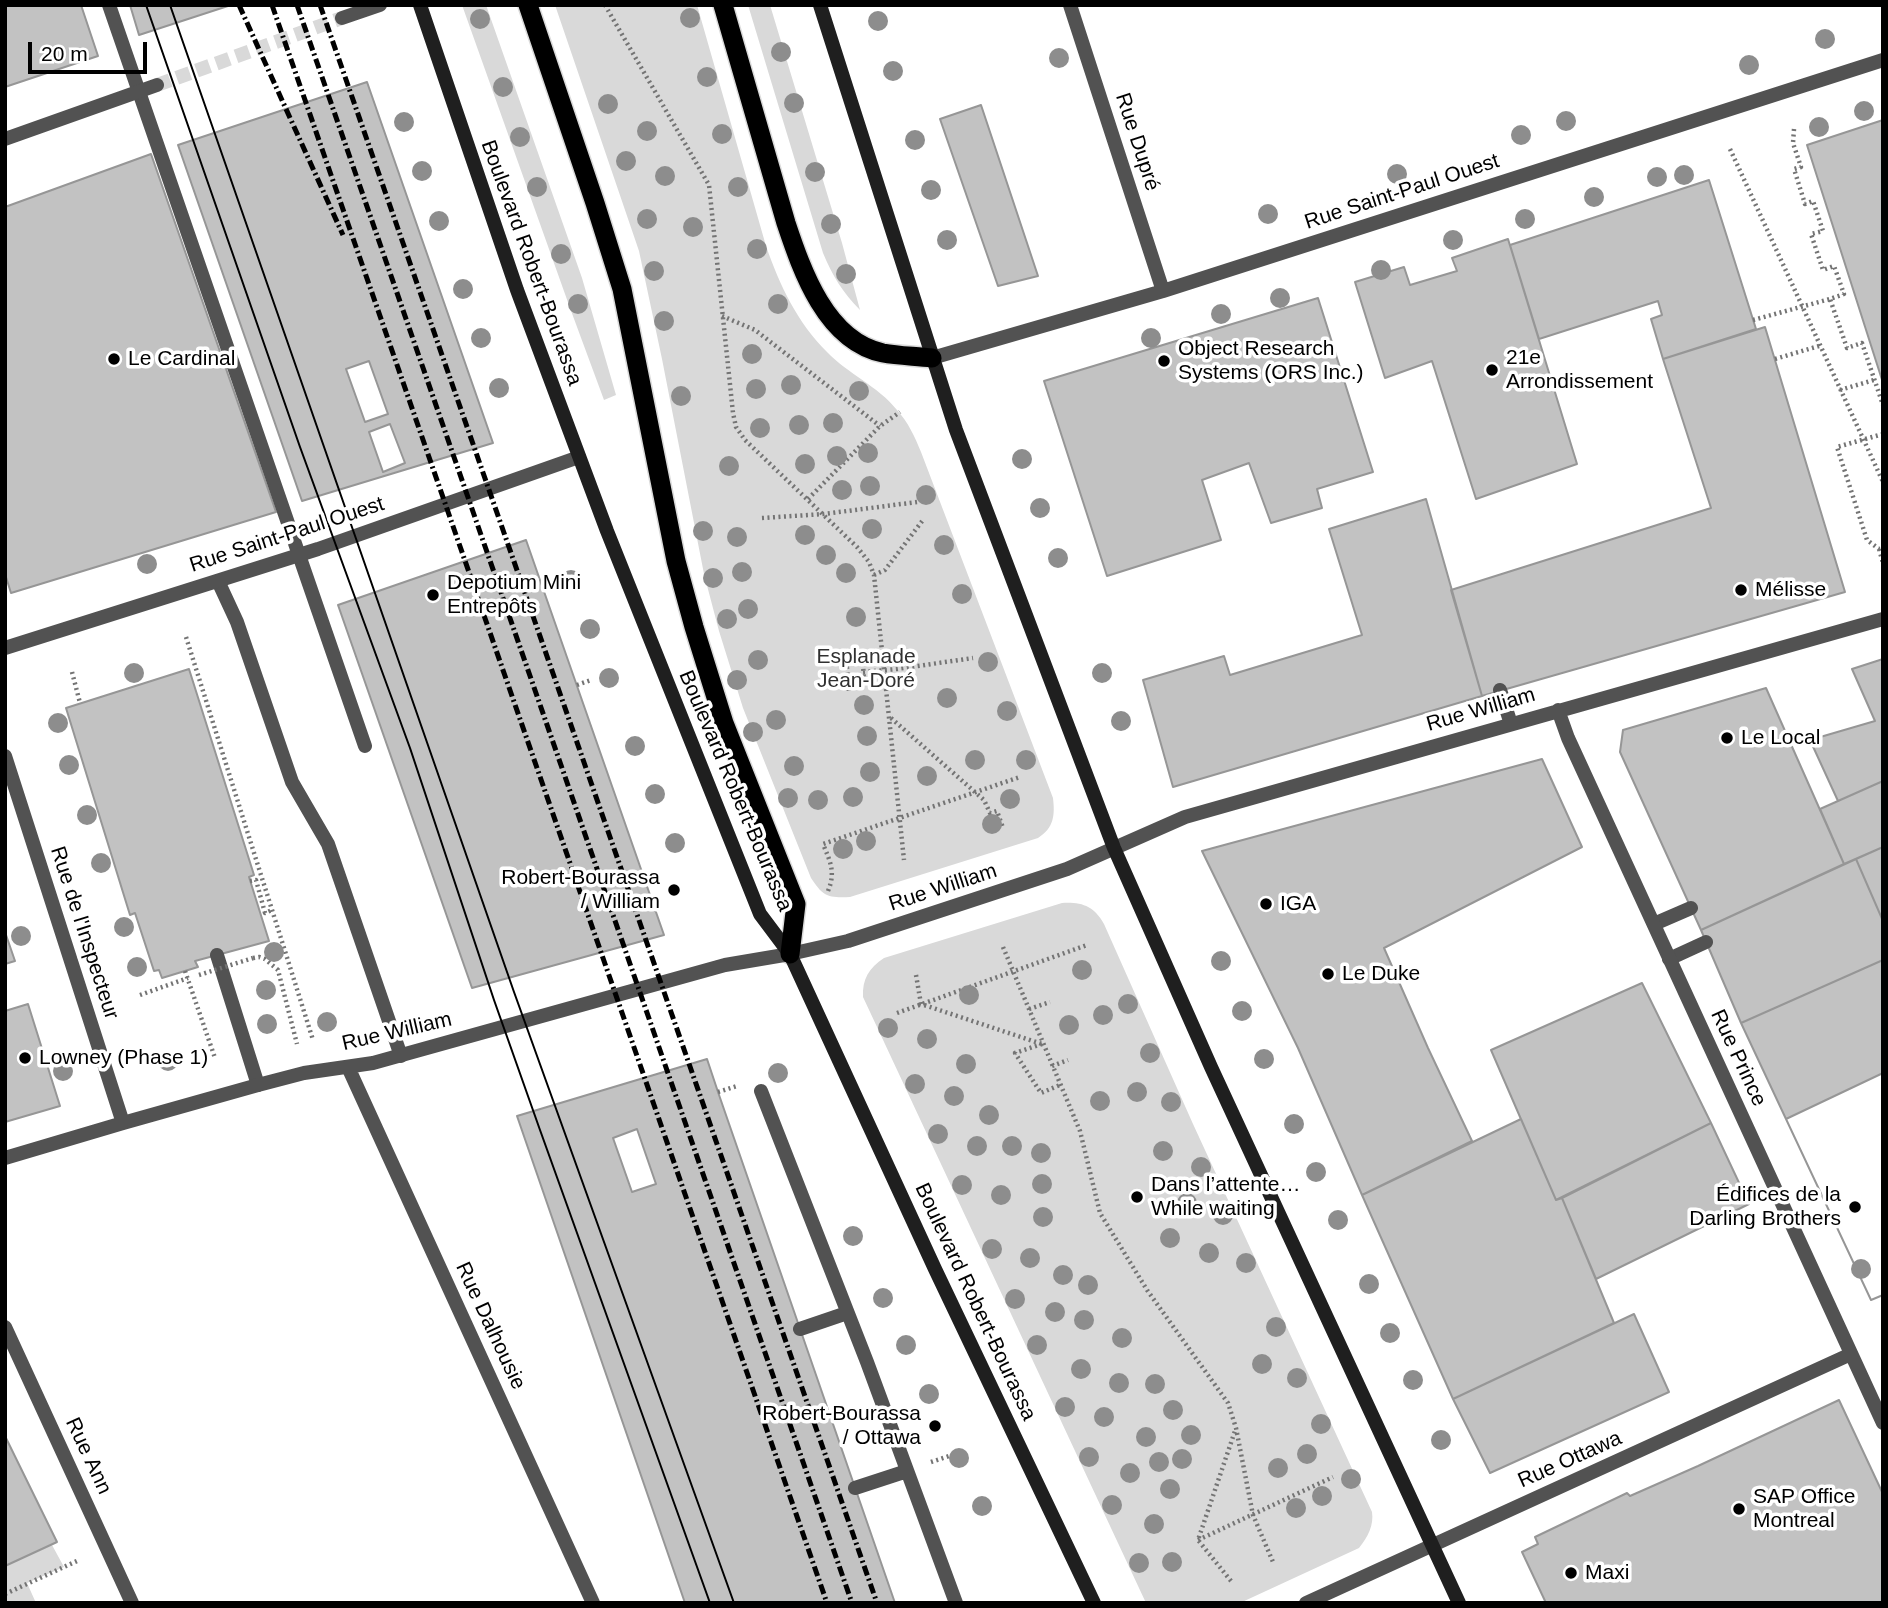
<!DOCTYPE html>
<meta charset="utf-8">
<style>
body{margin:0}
#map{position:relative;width:1888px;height:1608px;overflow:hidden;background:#fff;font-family:Helvetica,sans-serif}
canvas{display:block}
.frame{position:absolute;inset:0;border:7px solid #000;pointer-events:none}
.scale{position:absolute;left:28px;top:42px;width:119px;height:32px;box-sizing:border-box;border:4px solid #000;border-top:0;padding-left:9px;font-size:21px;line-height:24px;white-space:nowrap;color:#000;-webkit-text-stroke:5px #fff;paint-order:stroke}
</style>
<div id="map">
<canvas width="1888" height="1608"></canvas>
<div class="frame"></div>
<div class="scale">20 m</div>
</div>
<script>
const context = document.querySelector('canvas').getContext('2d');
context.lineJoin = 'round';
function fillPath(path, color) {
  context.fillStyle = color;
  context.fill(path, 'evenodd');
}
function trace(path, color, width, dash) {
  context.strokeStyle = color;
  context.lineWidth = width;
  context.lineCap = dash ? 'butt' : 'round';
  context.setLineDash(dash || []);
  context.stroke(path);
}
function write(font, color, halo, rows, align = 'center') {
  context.font = font + ' Helvetica,sans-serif';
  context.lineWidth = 7;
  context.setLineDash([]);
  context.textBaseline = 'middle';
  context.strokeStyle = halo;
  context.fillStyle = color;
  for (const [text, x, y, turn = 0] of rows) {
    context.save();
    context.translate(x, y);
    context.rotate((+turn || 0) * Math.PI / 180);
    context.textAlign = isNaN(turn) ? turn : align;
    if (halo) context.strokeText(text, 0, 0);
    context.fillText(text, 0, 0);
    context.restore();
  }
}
const green = new Path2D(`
 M462,5h24l96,273 34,117 -12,5 -34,-92z
 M555,5h142l69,241c14,40 31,76 61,106 21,22 51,34 70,58 11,12 18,27 24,42l132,346c2,17 1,30 -15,40l-188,59c-23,1 -27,-1 -39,-19l-68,-170 -24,-77 -15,-57 -42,-215 -23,-108z
 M748,5h22l72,238 18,67c-17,-17 -28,-35 -37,-57z
 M1062,903c20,-1 32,3 42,21l89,200 179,388c2,13 -4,25 -13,36l-119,55h-94l-283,-606c-1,-18 6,-29 21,-39z
 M52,1545l12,22 -37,16 9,20h-31v-37z`);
const building = new Path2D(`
 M5,5h76l17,51 -93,31z
 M130,5h101l-92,30z
 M367,82l126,361 -191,58 -124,-356z
 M981,105l57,171 -40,10 -58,-167z
 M1883,120v263l-76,-238z
 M151,154l125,358 -265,81 -6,-19v-367z
 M1709,180l47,149 -93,30 -12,-40 11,-4 -4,-14 -119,38 -29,-94z
 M1508,239l69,225 -101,35 -44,-138 -47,17 -30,-96 49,-15 6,18 47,-14 -5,-13z
 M1318,298l55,174 -56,17 5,19 -51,15 -22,-60 -47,17 19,60 -114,36 -63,-195z
 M1765,327l80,265 -363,104 -31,-106 260,-82 -48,-149z
 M369,361l19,53 -23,8 -19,-53z
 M390,424l15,39 -22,9 -14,-40z
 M1426,499l56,197 -309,91 -30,-107 81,-24 6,19 132,-40 -33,-106z
 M526,540l138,395 -192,53 -134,-383z
 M1883,659v122l-45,20 -28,-61 65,-19 -23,-52z
 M189,669l65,206 -5,2 20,64 -74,20 3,6 -36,11 -3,-8 -5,1 -19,-58 -5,2 -64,-207z
 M1766,688l78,176 -143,66 -81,-178 3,-22z
 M1542,759l40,88 -198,101 44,100 44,93 -110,54 -64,-147 -96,-197z
 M1883,781v66l-39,17 -24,-55z
 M1883,847v74l-27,-62z
 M1856,859l27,62v39l-142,63 -40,-93z
 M5,932l10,29 -10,3z
 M1883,960v113l-97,46 -45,-96z
 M1642,983l69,140 -155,77 -65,-150z
 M28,1004l32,102 -55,16v-111z
 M707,1059l11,33 177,511h-210l-168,-487z
 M1883,1073v222l-12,5 -85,-181z
 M1883,1073v222l-12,5 -85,-181z
 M1521,1119l35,81 6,-2 52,125 -161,76 -91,-204z
 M1711,1123l38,81 -153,75 -34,-81z
 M637,1129l19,55 -24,8 -19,-54z
 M1634,1314l35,78 -179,81 -37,-74z
 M1839,1400l44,94v109h-337l-24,-51 16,-8 -3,-7 92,-44 3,3 68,-30z
 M5,1436l52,106 -52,24z`);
const minorTunnel = new Path2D(`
 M157,85l185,-67`);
const path = new Path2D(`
 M605,5l104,180 24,228 3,14 9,13 112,107 12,15 5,13 30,285
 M1794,129l-1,14 8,24 -7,2 11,35 8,-3 10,30 -12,3 12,36 11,-4 10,28 -14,5 17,49 15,-5 21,62
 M1730,149l153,333
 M722,316l33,14 125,96
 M1753,320l77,-21
 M1775,359l44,-13
 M1840,390l34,-10
 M1883,434l-46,13 30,93 12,9 4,-1
 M808,499l72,-73 20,-14
 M762,518l62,-4 93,-12
 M1879,549l4,14
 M874,575l11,-5 38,-50
 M186,637l127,403
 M846,656l3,35
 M847,665l16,-2 1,19 -15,2
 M72,672l8,31
 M863,672l34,-3 76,-11
 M577,685l14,-5
 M891,718l93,82 6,13 7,-2 6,17
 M250,881l6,-1 9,33 7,-3
 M828,891c8,-19 2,-30 -5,-47l197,-67
 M1003,947l77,184 20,82 47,77 81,113 8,25 17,87 20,47
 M253,958l6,-1 6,2 13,11 19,74
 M185,971l30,87
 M916,975l5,29 121,40
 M140,995l48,-17
 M1029,1009l21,-7
 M897,1013l190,-68
 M1042,1044l-27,9 26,40 19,-8
 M1052,1066l16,-6
 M718,1092l19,-6
 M931,1462l18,-6
 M1198,1540l135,-63
 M1231,1581l-33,-41 37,-109
 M5,1594l72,-33`);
const service = new Path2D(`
 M109,5l256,741
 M218,581l19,41 55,160 36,62 73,212
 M1500,690l11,34
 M1654,924l37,-16
 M217,955l41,130
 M1669,959l37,-17
 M761,1091l106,271 89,241
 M800,1329l47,-16
 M855,1488l52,-17`);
const minor = new Path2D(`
 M1070,5l93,286
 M342,18l38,-13
 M5,139l152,-54
 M932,358l231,-67 720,-231
 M5,648l313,-99 261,-92
 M1558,710l10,28 315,685
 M5,756l118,367
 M348,1067l245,536
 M5,1158l118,-35 135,-38 46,-12 69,-10 352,-98 65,-11 58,-13 219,-72 118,-52 698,-198
 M5,1327l127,276
 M1306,1603l545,-249`);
const secondary = new Path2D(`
 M420,5l97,285 90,241 153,383 30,40 145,315 159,334
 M820,5l136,425 158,418 97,219 248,536`);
const trunk = new Path2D(`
 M528,5l67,198 27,86 54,272 18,66 30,96 72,181 -6,50
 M723,5l63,218c16,48 40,118 97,130 16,3 33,3 49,5`);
const tram = new Path2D(`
 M146,5l154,442 110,301 84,252 46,130 170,473
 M170,5l344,987 220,611`);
const rail = new Path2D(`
 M239,5l104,230
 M272,5l555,1598
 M297,5l555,1598
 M320,5l557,1598`);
const pathBridge = new Path2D(`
 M199,975l54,-17`);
const trees = [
 [690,18],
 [480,19],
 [878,21],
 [1825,39],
 [781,52],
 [1059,58],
 [1749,65],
 [893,71],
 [707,77],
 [503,87],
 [794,103],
 [608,104],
 [1864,111],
 [1566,121],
 [404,122],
 [1819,127],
 [647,131],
 [722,134],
 [1521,135],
 [520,137],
 [915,140],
 [626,161],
 [422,171],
 [815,172],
 [1397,174],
 [1684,175],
 [665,176],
 [1657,177],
 [537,187],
 [738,187],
 [931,190],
 [1594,197],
 [1268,214],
 [647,219],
 [1525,219],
 [439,221],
 [831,224],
 [693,227],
 [947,240],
 [1453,240],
 [757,249],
 [561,254],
 [1381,270],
 [654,271],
 [846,274],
 [463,289],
 [1280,298],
 [578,304],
 [778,304],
 [1221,314],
 [664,321],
 [481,338],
 [1151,338],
 [752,354],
 [791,385],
 [499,388],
 [756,389],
 [859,391],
 [681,396],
 [833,423],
 [799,425],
 [760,428],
 [868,453],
 [837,456],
 [1022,459],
 [805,464],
 [729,466],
 [870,486],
 [842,490],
 [926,495],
 [1040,508],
 [872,529],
 [703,531],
 [805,535],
 [737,537],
 [944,545],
 [826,555],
 [1058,558],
 [147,564],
 [742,572],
 [846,573],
 [713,578],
 [571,580],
 [962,594],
 [748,609],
 [856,617],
 [727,619],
 [590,629],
 [758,660],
 [988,662],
 [134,673],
 [1102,673],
 [609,678],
 [737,680],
 [947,698],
 [864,705],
 [1007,711],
 [776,720],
 [1121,721],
 [58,723],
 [753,732],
 [867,736],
 [635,746],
 [975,760],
 [1026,760],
 [69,765],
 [794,766],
 [870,772],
 [927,776],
 [655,794],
 [853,797],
 [788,798],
 [1010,799],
 [818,800],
 [87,815],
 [992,824],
 [866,841],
 [675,843],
 [843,849],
 [101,863],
 [124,927],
 [21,936],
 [274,952],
 [1221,961],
 [137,967],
 [1082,970],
 [266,990],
 [969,995],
 [1128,1004],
 [1242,1011],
 [1103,1015],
 [327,1022],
 [267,1024],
 [1069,1025],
 [888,1028],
 [927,1039],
 [1150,1053],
 [1264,1059],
 [168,1061],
 [966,1064],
 [63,1071],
 [778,1073],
 [915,1084],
 [1137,1092],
 [954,1096],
 [1100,1101],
 [1171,1102],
 [989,1115],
 [1294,1124],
 [938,1134],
 [977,1146],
 [1012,1146],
 [1163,1151],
 [1041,1153],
 [1201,1167],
 [1316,1172],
 [1042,1184],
 [962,1185],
 [1001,1195],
 [1187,1203],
 [1223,1215],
 [1043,1217],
 [1338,1220],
 [853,1236],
 [1170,1238],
 [992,1249],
 [1209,1253],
 [1030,1258],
 [1246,1263],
 [1861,1269],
 [1063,1275],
 [1369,1284],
 [1088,1285],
 [883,1298],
 [1015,1299],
 [1055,1312],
 [1084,1320],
 [1276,1327],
 [1390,1333],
 [1122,1338],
 [906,1345],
 [1037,1345],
 [1262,1364],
 [1081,1369],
 [1297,1378],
 [1413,1380],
 [1119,1383],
 [1155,1384],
 [929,1394],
 [1065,1407],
 [1173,1410],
 [1104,1417],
 [1321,1424],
 [1191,1435],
 [1146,1437],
 [1441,1440],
 [1307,1454],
 [1089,1457],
 [959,1458],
 [1182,1459],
 [1159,1462],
 [1278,1468],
 [1130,1473],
 [1351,1479],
 [1170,1489],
 [1322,1496],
 [1112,1505],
 [982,1506],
 [1296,1508],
 [1154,1524],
 [1172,1562],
 [1139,1563]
];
const markers = [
 [114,359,7,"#000"],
 [1164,361,7,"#000"],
 [1492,370,7,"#000"],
 [1741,590,7,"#000"],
 [433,595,7,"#000"],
 [1727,738,7,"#000"],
 [674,890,7,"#000"],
 [1266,904,7,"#000"],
 [1328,974,7,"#000"],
 [25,1058,7,"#000"],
 [1137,1197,7,"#000"],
 [1855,1207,7,"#000"],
 [935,1426,7,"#000"],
 [1739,1509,7,"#000"],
 [1571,1573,7,"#000"]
];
const streetNames = [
 ["Rue Dupré",1137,142,72],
 ["Rue Saint-Paul Ouest",1402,192,-18],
 ["Boulevard Robert-Bourassa",531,263,70],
 ["Rue Saint-Paul Ouest",287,535,-18],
 ["Rue William",1481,710,-16],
 ["Boulevard Robert-Bourassa",735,791,67],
 ["Rue William",943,888,-18],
 ["Rue de l'Inspecteur",84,933,72],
 ["Rue William",397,1032,-13],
 ["Rue Prince",1738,1058,65],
 ["Boulevard Robert-Bourassa",975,1302,65],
 ["Rue Dalhousie",490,1326,65],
 ["Rue Ann",88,1456,65],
 ["Rue Ottawa",1570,1460,-24]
];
const poiNames = [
 ["Object Research",1178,349],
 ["Systems (ORS Inc.)",1178,373],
 ["21e",1506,358],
 ["Arrondissement",1506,382],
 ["Le Cardinal",128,359],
 ["Depotium Mini",447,583],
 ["Entrepôts",447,607],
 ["Mélisse",1755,590],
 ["Le Local",1741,738],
 ["Robert-Bourassa",660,878,"right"],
 ["/ William",660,902,"right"],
 ["IGA",1280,904],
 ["Le Duke",1342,974],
 ["Lowney (Phase 1)",39,1058],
 ["Dans l’attente…",1151,1185],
 ["While waiting",1151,1209],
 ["Édifices de la",1841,1195,"right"],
 ["Darling Brothers",1841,1219,"right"],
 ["Robert-Bourassa",921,1414,"right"],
 ["/ Ottawa",921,1438,"right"],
 ["SAP Office",1753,1497],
 ["Montreal",1753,1521],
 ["Maxi",1585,1573]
];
const parkNames = [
 ["Esplanade",866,657],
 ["Jean-Doré",866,681]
];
fillPath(green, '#d9d9d9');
fillPath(building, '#c2c2c2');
trace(building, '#969696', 2);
trace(minorTunnel, '#d9d9d9', 14, [14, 7]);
trace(trunk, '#dbdbdb', 22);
trace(path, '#747474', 4.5, [2, 3.5]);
trace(service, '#525252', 14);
trace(minor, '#525252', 14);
trace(secondary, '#1f1f1f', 14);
trace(trunk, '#000', 19);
trace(tram, '#000', 2);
trace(rail, '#000', 5, [10, 3.5, 2, 3.5]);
trace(pathBridge, '#747474', 4.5, [2, 3.5]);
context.fillStyle = '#8d8d8d';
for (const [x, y] of trees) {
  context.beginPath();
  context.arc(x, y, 10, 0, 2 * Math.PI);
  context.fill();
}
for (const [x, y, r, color] of markers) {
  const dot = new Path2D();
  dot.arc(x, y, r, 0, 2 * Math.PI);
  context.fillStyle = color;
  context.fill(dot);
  trace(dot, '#fff', 2.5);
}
write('21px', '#000', '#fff', streetNames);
write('21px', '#000', '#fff', poiNames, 'left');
write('21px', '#303030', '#fff', parkNames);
</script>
